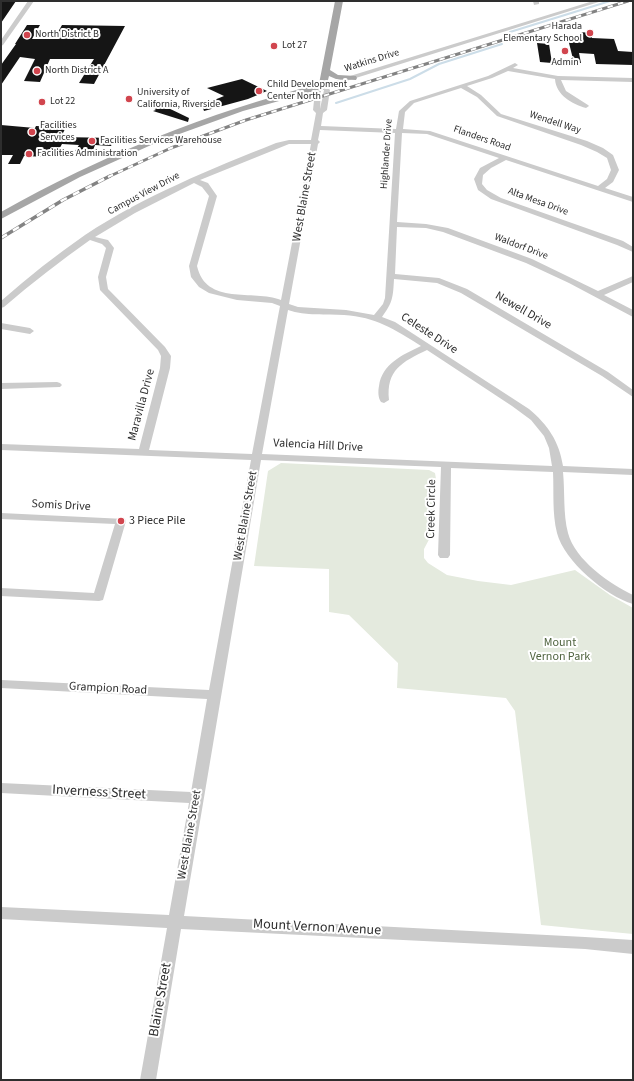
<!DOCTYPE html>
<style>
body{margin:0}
#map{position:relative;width:634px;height:1081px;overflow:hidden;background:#fff;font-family:"Source Sans 3",sans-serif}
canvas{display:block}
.frame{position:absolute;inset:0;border:2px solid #2e2e2e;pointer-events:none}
</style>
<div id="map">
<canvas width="634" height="1081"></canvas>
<div class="frame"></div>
</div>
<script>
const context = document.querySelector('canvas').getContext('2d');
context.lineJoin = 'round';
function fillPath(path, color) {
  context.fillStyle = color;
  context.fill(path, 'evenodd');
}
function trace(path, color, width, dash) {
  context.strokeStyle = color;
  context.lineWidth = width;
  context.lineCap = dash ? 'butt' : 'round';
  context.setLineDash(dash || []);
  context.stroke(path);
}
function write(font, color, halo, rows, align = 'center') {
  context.font = font + ' "Source Sans 3",sans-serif';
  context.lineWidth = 4;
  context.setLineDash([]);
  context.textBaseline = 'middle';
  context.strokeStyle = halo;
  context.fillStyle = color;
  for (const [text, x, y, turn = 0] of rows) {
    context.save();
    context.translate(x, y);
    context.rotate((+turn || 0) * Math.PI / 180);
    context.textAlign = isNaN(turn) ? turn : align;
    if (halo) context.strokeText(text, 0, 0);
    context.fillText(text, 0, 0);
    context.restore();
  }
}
const green = new Path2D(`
 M281,463l148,7 6,3 1,6 -2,51 -10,19v9l4,5 19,12 31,6 33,4 64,-15 35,25 23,13v326l-92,-9 -26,-214 -9,-13 -109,-10 1,-25 -49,-48 -20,-3v-43l-75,-3 14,-95z`);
const stream = new Path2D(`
 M510,32l100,-31
 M336,103l74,-24 29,-15 63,-20`);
const building = new Path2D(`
 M1,1h15l-15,22z
 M27,25h13l-8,14h22l8,-14 63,1 -31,58 -15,-1 15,-24h-44l-10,23 -16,-1 11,-22 -15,-2 -19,28v-20l15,-21h-1z
 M580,32l11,1 1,5 22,1 4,12 15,1v13l-37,-1 -2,-10 -15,-1 2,10h-7l-6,-24 12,1z
 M537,43l12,1 3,19 -12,-1z
 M242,79l25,12 -19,8 -44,12 -2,-6 22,-9 -17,-8z
 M162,105l27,13 -1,4 -35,-11 3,-1 -3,-2z
 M1,125l34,3 1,-2 30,1 -5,10 54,1 -4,8 -16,-1 -4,11 -15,-1 2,-3 -3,-1 4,-6 -17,-1 -6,11 -5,-1 -3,3 -24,-1 -4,8h-12l5,-9h-12z`);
const minor = new Path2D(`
 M28,1h6l-31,44 -2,1v-6z
 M533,1h6v3l-5,1z
 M593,1h9l-275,86 3,3 -3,20 -4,3 -2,13 75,3 3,-18 11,-10 78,-25 27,-13 3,2 -5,3 45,8 75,2v4l-72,-2 5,11 22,14 1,1 -3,2c-14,-4 -30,-13 -31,-29l-47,-8 -16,7 -25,8 14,9 20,19 86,27 16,7 10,7 6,15 -6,12 -8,6 28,9v5l-127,-42 -15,8 -8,7 -1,9 5,6 14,8 122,43 10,6v5l-16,-7 -126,-46 -13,-9 -4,-11 6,-11 19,-10 -72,-24 -25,-1 -5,89 29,2 22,4 84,31 66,32 35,-15v6l-29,13 29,15v7l-64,-34 -43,-20 -83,-31 -17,-4 -29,-1 -2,47 44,4 28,11 141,83 25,18v7l-31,-21 -141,-83 -24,-10 -43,-4c-1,18 -1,23 -12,38l13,5 134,87c19,16 30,32 34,57l70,3v6l-70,-3c2,20 0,42 5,61 7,27 42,51 65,62v9c-27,-8 -69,-43 -76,-71 -5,-20 -3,-41 -4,-61l-102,-4 -1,87 -2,3h-8l-2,-3 3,-88 -180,-7 -77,456 401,21 48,3v14l-48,-5 -404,-20 -25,151h-16l27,-152 -166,-9v-12l168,8 20,-112 -188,-10v-10l190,9 16,-93 -206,-11v-8l208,10 42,-230 -250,-10v-6l138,5 21,-81 1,-12 -3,-6 -58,-60 -2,-13 8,-29 -4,-4 -12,-4c-30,21 -58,43 -86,67l-3,1v-7c27,-24 55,-46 84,-66 59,-39 126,-66 191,-92l13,-3h22l5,-27 -3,-3 2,-19 6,-6zM461,88l16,9 20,19 84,29 16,7 10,6 4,12 -4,9 -9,7 -168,-55 -27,-2 2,-17 9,-9zM323,90h1l-4,19 1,-18zM320,130l75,3 -10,165 -2,6 -9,11 -28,-5 -48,-3 -9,-3 29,-160 2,-2 -2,-2zM289,144h22l-30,156c-28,-11 -75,6 -84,-34l20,-70 -9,-13 -8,-3zM194,183l8,4 7,9 -20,70 2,11 8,10 10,6 28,7 35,3 8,3 -28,148 -103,-4 21,-82 1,-12 -6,-9 -57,-58 -2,-12 8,-29 -6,-8 -13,-3 40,-24zM288,310c18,6 38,4 56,5 32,2 50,14 77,31 -19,9 -39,18 -42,40 -1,5 -1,12 2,16l3,1 5,-3c-3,-30 13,-38 38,-50l85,56 19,14 13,16 5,12 3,18 -290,-12z
 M1,323l29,5 4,3 -4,3 -29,-5z
 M57,382l3,1 2,2 -2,2 -59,2v-6z
 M1,513l124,6 1,2 -23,79 -4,1 -98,-5v-8l93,5 21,-69 -114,-5z`);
const major = new Path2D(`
 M335,1h8l-13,69 8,5 18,1 1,2 -1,2 -20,-1 -7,-3 -3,12 -83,23 -83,30 -80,36 -79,42v-7c101,-57 206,-99 318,-128z`);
const railFar1 = new Path2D(`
 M108,177l63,-29 75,-28 382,-119`);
const rail = new Path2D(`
 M1,238l62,-38 47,-24`);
const markers = [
 [590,33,4,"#d1454e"],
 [27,35,4,"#d1454e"],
 [274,46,4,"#d1454e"],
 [565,51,4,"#d1454e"],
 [37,71,4,"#d1454e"],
 [259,91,4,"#d1454e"],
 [129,99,4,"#d1454e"],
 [42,102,4,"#d1454e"],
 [32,132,4,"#d1454e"],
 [92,141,4,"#d1454e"],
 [29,154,4,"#d1454e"],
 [121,521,4,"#d1454e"]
];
const farPoinames = [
 ["Harada",582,27,"right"],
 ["Elementary School",582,39,"right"],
 ["North District B",35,35],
 ["Lot 27",282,46],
 ["Admin",565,63,"center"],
 ["North District A",45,71],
 ["Child Development",267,85],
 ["Center North",267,97],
 ["University of",137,93],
 ["California, Riverside",137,105],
 ["Lot 22",50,102],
 ["Facilities",40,126],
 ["Services",40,138],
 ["Facilities Services Warehouse",100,141],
 ["Facilities Administration",37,154]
];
const farStreetnames = [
 ["Watkins Drive",372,61,-17],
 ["Wendell Way",555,123,18],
 ["Flanders Road",482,139,19],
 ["Highlander Drive",387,154,-86],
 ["Campus View Drive",144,194,-28],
 ["Alta Mesa Drive",538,202,20],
 ["Waldorf Drive",521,247,21]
];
const streetNames = [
 ["West Blaine Street",305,197,-80],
 ["Newell Drive",523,311,30],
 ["Celeste Drive",429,334,33],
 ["Maravilla Drive",142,405,-75],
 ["Valencia Hill Drive",318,446,3],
 ["Somis Drive",61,506,3],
 ["Creek Circle",432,509,-89],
 ["West Blaine Street",246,516,-80],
 ["Grampion Road",108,689,3],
 ["West Blaine Street",190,835,-80]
];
const poiNames = [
 ["3 Piece Pile",129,521]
];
const parkNames = [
 ["Mount",560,643],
 ["Vernon Park",560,657]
];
const nearStreetnames = [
 ["Inverness Street",99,793,3],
 ["Mount Vernon Avenue",317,928,3],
 ["Blaine Street",161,1000,-80]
];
fillPath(green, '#e4eade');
trace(stream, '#ccdde8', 2);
fillPath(building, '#151515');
fillPath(minor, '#cbcbcb');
fillPath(major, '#a6a6a6');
trace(railFar1, '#838383', 3);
trace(rail, '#838383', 3.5);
trace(railFar1, '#fff', 2, [5.5]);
trace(rail, '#fff', 2.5, [7]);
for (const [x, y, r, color] of markers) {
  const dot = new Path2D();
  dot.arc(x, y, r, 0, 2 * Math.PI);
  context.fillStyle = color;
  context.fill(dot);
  trace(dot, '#fff', 1.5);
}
write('10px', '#2e2e2e', '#fff', farPoinames, 'left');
write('10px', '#2e2e2e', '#fff', farStreetnames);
write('12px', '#2e2e2e', '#fff', streetNames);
write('12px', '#2e2e2e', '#fff', poiNames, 'left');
write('12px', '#516541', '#fff', parkNames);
write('14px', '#2e2e2e', '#fff', nearStreetnames);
</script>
